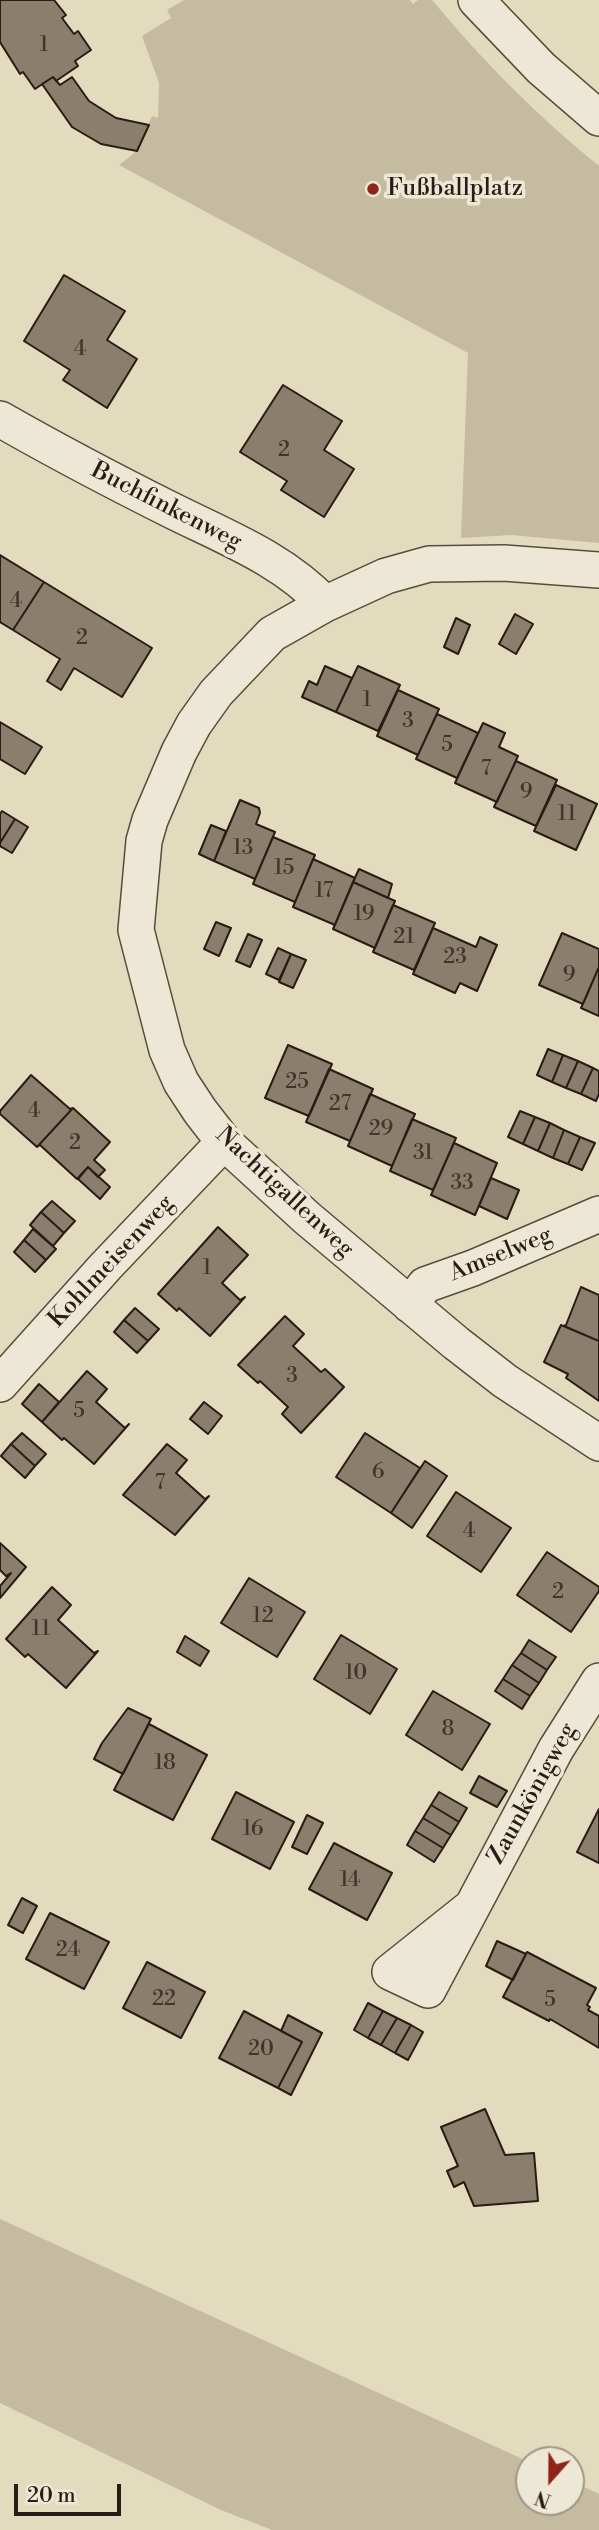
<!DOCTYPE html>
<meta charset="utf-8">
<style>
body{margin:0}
#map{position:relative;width:599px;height:2530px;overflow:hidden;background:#e3dbbe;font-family:"Libre Bodoni",serif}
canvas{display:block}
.north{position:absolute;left:515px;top:2446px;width:70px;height:70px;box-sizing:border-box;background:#ede8d5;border:2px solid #9f9688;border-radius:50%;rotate:201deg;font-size:19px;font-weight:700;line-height:28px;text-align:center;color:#2a1c15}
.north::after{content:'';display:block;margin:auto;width:24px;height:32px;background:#8f2418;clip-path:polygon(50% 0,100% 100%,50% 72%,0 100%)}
.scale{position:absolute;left:14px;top:2484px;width:107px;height:32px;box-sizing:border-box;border:4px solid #2a1c15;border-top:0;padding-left:9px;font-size:21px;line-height:24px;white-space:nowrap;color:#2a1c15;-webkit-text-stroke:5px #ede8d5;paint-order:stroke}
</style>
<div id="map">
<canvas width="599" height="2530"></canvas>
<div class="north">N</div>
<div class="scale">20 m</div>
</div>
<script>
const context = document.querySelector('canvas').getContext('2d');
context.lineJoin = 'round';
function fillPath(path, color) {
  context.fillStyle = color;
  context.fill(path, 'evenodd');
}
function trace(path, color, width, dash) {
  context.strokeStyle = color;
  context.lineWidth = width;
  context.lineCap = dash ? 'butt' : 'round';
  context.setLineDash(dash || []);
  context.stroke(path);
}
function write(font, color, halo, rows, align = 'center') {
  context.font = font + ' "Libre Bodoni",serif';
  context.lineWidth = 7;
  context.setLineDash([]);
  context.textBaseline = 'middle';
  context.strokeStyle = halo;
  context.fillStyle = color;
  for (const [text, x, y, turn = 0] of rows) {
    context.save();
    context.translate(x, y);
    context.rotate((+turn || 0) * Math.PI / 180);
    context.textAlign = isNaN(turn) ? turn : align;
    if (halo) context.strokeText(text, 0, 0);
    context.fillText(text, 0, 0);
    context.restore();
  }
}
const green = new Path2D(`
 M184,0h226l3,4 5,-4h14c51,61 105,116 167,166v377l-88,-8 -50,3 7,-185 -349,-188 18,-14 15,-35 6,2 1,-35 -17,-47 29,-18 -4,-8z
 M0,2219l529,243v40h42v-21l28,13v36h-327l-51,-20 -221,-107z`);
const building = new Path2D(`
 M0,0h54l12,15 -4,3 12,16 4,-3 13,19 -16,11 3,5 -22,15 -3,-4 -18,12 -12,-17 -3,2 -20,-32z
 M53,77l7,8 12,-8 17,24 27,17 33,7 -12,26 -36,-7 -29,-17 -30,-43z
 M64,275l61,36 -18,29 30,19 -30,49 -44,-28 7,-10 -46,-29z
 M283,385l59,36 -18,29 30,19 -30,48 -43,-27 6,-9 -47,-29z
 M0,555l44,27 -31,48 -13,-8z
 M44,582l108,66 -30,49 -48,-29 -13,22 -14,-9 13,-22 -47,-29z
 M515,614l18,10 -17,30 -17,-10z
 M456,618l14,7 -12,29 -14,-7z
 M325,666l27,12 -16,34 -34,-15 7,-16 8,4z
 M358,666l42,19 -22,46 -42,-19z
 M398,690l41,19 -21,46 -41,-19z
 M437,714l41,19 -21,45 -41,-19z
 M0,722l42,25 -17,27 -25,-15z
 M483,723l22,10 -6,14 19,9 -21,46 -42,-19z
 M516,761l41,19 -21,46 -42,-19z
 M556,785l41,19 -21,46 -42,-19z
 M240,800l19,8 1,5 -4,11 19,8 -20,47 -41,-18z
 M2,811l13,8 -15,24v-29z
 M15,819l13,8 -16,26 -12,-7v-3z
 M211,825l15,6 -12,30 -15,-7z
 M273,837l42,18 -20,47 -42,-18z
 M313,859l42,19 -20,47 -42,-18z
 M359,869l33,15 -4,14 -35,-16z
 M353,882l42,19 -20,47 -42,-19z
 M393,905l42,18 -21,47 -41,-18z
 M216,922l15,6 -12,28 -15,-7z
 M433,928l43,19 4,-10 17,8 -20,46 -17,-8 -5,10 -42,-19z
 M562,933l37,16v18l-16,37 -44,-19z
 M248,934l14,6 -12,27 -14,-6z
 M278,948l13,6 -12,26 -13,-6z
 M291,954l15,6 -13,28 -14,-6z
 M599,967v49l-18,-8z
 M288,1045l44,19 -23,52 -44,-18z
 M548,1049l15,6 -11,27 -15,-7z
 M563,1055l15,6 -12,27 -14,-6z
 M578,1061l15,7 -12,26 -15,-6z
 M593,1068l6,3v23l-3,7 -15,-7z
 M329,1069l44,20 -23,52 -44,-19z
 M31,1075l39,34 3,-1 -36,39 -37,-33v-3z
 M370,1094l45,20 -23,52 -44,-20z
 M73,1108l37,34 -16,18 11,10 -7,7 -10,-10 -11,12 -37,-34 -3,2z
 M520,1111l15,6 -12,27 -15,-7z
 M535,1117l15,6 -12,28 -15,-7z
 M412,1119l44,19 -23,52 -43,-19z
 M550,1123l14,7 -11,28 -15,-7z
 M564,1130l16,7 -12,27 -15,-6z
 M580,1137l15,6 -13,27 -14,-6z
 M454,1143l43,20 -22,52 -44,-20z
 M88,1167l22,20 -10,12 -22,-20z
 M491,1178l28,12 -12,29 -28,-13z
 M52,1201l23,20 -11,12 -23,-21z
 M41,1212l23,21 -11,13 -23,-21z
 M218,1227l30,28 -26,28 18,17 5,-3 -35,39 -31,-28 -2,3 -19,-17z
 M33,1229l23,20 -10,11 -22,-20z
 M24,1240l22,20 -11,12 -21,-20z
 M581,1287l18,8v46l-35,-15 2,-1z
 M135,1308l24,21 -11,12 -24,-21z
 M285,1316l19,18 -11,12 28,26 4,-3 19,18 -43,46 -19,-19 6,-7 -28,-26 -2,2 -20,-18z
 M124,1320l24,21 -11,12 -23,-21z
 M561,1325l38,16v60l-33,-23 2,-4 -24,-12z
 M87,1371l20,18 -11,13 29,26 4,-4 -35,40 -30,-26 -2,2 -20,-18z
 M39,1384l20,18 -17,20 -20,-18z
 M204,1402l18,14 -14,18 -18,-15z
 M22,1433l24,21 -11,12 -24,-22z
 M365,1433l55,35 -29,45 -55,-36z
 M11,1444l24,22 -10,12 -24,-22z
 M167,1444l20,16 -11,13 29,26 4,-3 -34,39 -52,-40z
 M425,1461l22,15 -35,52 -21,-15z
 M456,1492l55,36 -30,44 -54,-36z
 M0,1543l26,24 -26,31v-12l11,-13 -5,3 -6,-6z
 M547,1552l52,35v4l-28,41 -54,-37z
 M249,1578l56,34 -28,45 -56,-34z
 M52,1587l19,18 -13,15 36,33 4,-2 -32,37 -38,-34 -3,3 -19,-18z
 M341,1635l56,34 -27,45 -56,-35z
 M185,1636l24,15 -9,15 -23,-14z
 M529,1640l27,17 -9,13 -26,-17z
 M521,1653l26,17 -8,13 -27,-18z
 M512,1665l27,18 -9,13 -27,-17z
 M503,1679l27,17 -8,13 -27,-18z
 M433,1691l57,33 -28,46 -56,-35z
 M128,1708l23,11 -28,55 -29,-15 8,-16z
 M149,1724l58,31 -34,65 -59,-30z
 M479,1776l28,15 -10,16 -27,-14z
 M236,1792l58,30 -24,47 -58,-30z
 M439,1792l28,16 -8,14 -28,-17z
 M431,1805l28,17 -8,13 -28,-17z
 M599,1809v54l-22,-11z
 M307,1815l16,8 -16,31 -15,-7z
 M423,1818l28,17 -8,13 -28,-17z
 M415,1831l28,17 -9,14 -27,-17z
 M334,1843l58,30 -25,47 -58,-31z
 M22,1898l15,8 -14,27 -15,-8z
 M50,1913l59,29 -25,47 -58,-30z
 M497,1941l29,13 -13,26 -27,-14z
 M527,1952l69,36 -9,17 3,2 -2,3 11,6v32l-49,-29 -1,2 -46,-24z
 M147,1962l58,30 -24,46 -58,-30z
 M368,2003l15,8 -15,27 -14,-8z
 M244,2011l58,31 -24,46 -59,-30z
 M383,2011l14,7 -16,27 -13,-7z
 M288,2015l34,18 -31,62 -13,-7 24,-46 -21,-11z
 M397,2018l14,7 -16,28 -14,-8z
 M411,2025l12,7 -15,28 -13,-7z
 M485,2109l20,46 29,-2 4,48 -64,5 -10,-24 -10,5 -7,-16 11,-5 -17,-39z`);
const minor = new Path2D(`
 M476,0l65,68 58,50
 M0,419c56,32 113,62 171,91 54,27 112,49 154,94
 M599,570l-95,-7 -75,1 -43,12 -61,28 -53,30 -56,59 -22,31 -15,28 -29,68 -6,21 -8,89 31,120 14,32 19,29 24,31 83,76 149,125 49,38 94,62
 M410,1305l15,-20 48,-17 126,-54
 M0,1384l106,-118 118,-124
 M469,1909l-79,63 38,18 128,-241 43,-68`);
const markers = [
 [373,189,7,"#8f2418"]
];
const numberNames = [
 ["1",44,46],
 ["4",80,350],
 ["2",284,451],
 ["4",16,602],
 ["2",82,639],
 ["1",367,701],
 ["3",408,722],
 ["5",447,746],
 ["7",486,770],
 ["9",526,793],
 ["11",567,815],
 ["13",243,849],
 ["15",284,869],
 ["17",324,892],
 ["19",364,915],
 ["21",404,938],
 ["23",455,958],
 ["9",569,976],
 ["25",297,1083],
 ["27",340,1105],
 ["4",34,1112],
 ["29",381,1130],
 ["2",75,1144],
 ["31",423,1154],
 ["33",462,1184],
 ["1",207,1269],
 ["3",292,1377],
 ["5",79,1412],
 ["6",378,1473],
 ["7",160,1484],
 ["4",469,1532],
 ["2",558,1593],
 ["12",263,1617],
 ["11",41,1630],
 ["10",356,1674],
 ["8",448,1730],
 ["18",165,1764],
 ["16",253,1830],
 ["14",350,1881],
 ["24",68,1951],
 ["22",164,2000],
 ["5",550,2001],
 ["20",261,2050]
];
const poiNames = [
 ["Fußballplatz",387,189]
];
const streetNames = [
 ["Buchfinkenweg",166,507,27],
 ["Nachtigallenweg",284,1193,43],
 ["Amselweg",501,1255,-22],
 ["Kohlmeisenweg",112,1262,-47],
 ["Zaunkönigweg",533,1794,-61]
];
fillPath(green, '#c4bba1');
fillPath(building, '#8a7f6d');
trace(building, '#2a1c15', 2);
trace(minor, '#584c3f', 38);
trace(minor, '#ede8d5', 35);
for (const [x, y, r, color] of markers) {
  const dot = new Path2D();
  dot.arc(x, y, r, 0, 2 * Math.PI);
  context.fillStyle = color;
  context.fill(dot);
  trace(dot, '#ede8d5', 2.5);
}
write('21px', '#42352b', null, numberNames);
write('24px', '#2a1c15', '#ede8d5', poiNames, 'left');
write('24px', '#2a1c15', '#ede8d5', streetNames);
</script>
